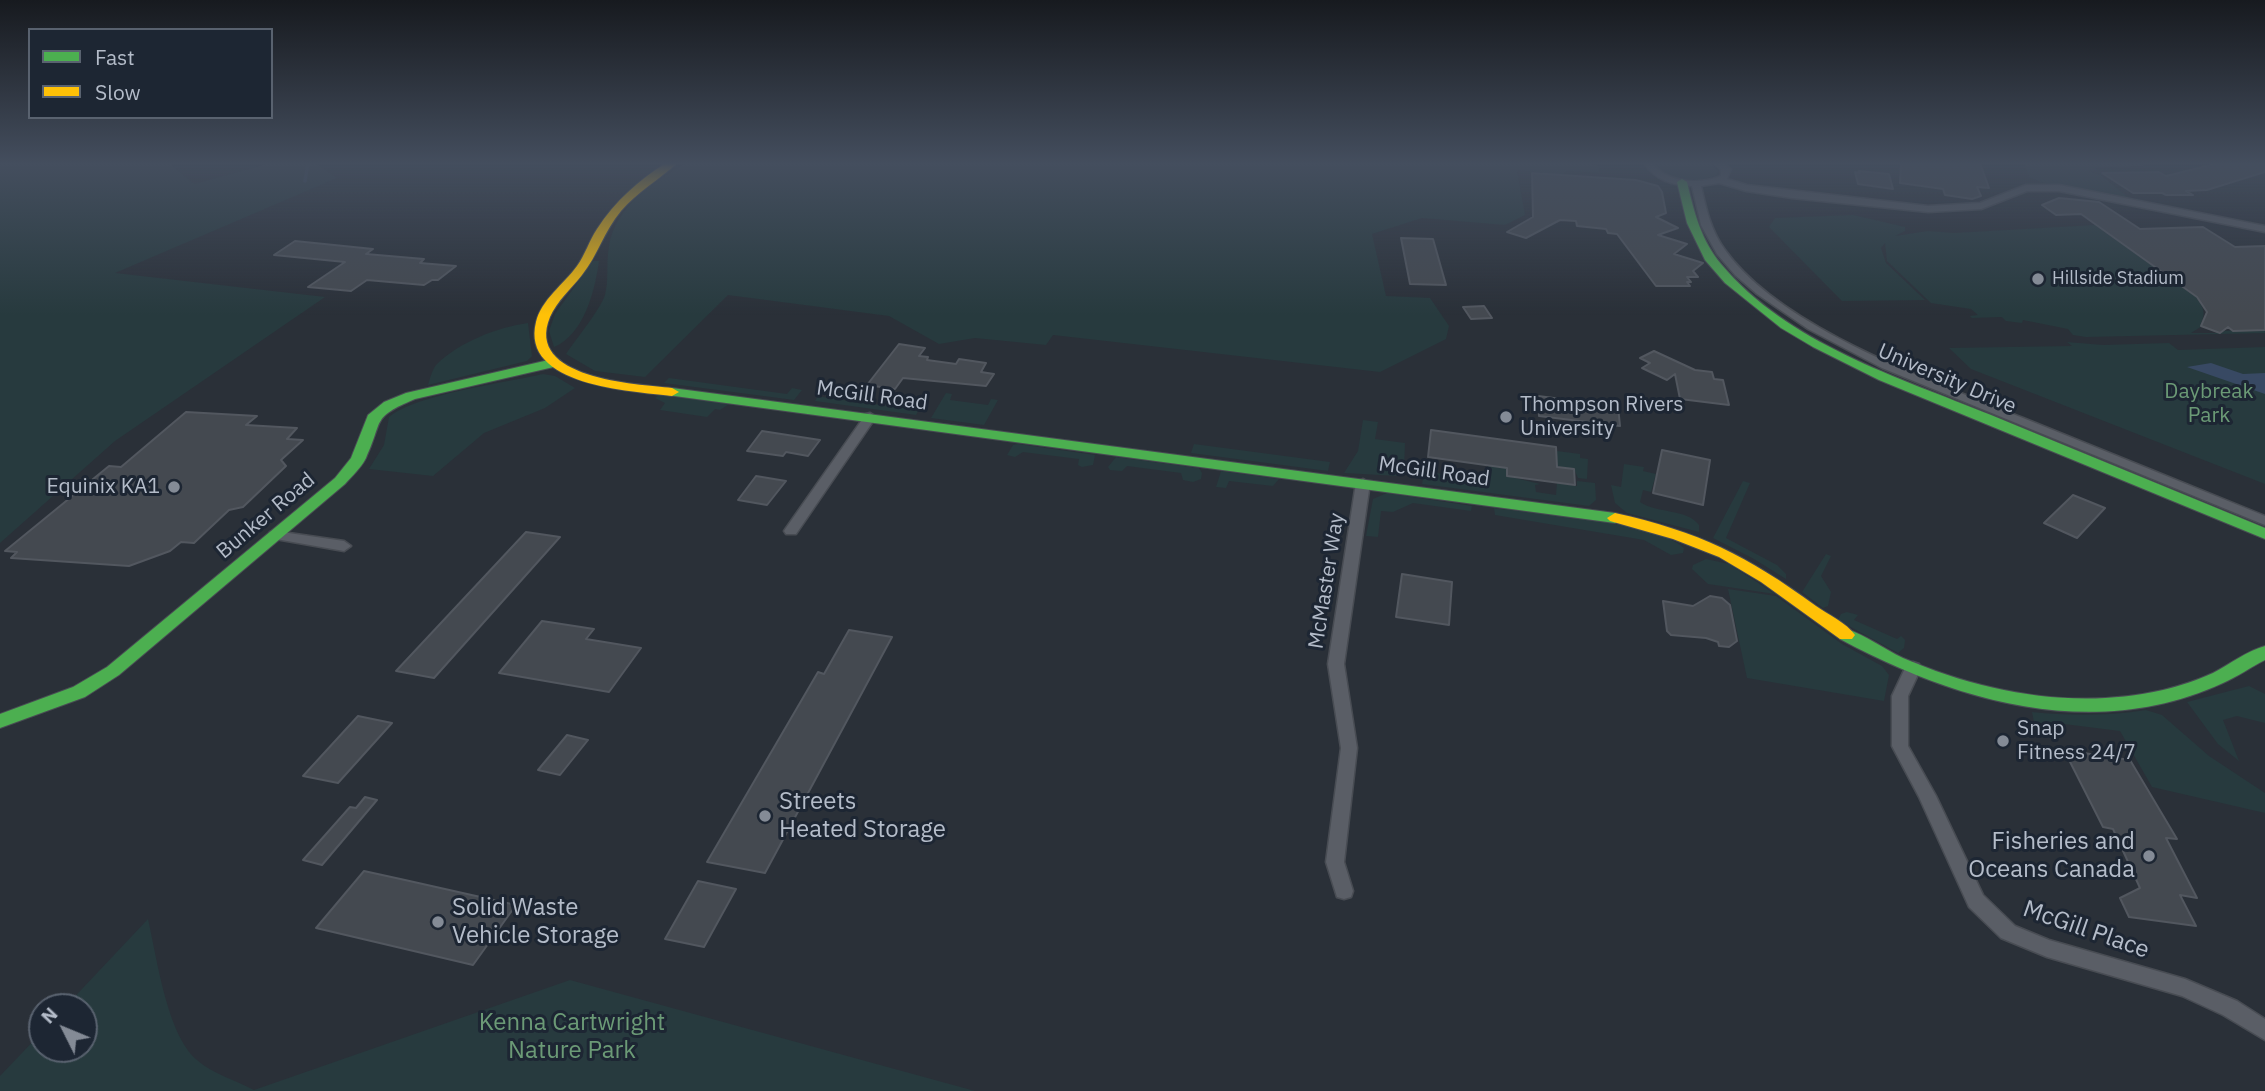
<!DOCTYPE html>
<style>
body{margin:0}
#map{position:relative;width:2265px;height:1091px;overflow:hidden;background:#2a3038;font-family:"IBM Plex Sans",sans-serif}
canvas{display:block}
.legend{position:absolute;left:28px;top:28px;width:245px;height:91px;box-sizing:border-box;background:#1d2633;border:2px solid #59626f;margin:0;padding:9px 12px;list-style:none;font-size:21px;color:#b4bcc9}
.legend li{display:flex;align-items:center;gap:14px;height:35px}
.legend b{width:35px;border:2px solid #59626f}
.north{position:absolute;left:28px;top:993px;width:70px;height:70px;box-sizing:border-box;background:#1d2633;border:2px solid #59626f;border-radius:50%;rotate:313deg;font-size:19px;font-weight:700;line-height:28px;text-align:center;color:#b4bcc9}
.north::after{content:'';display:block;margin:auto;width:24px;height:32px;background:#848b96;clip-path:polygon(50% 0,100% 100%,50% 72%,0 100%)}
</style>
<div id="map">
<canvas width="2265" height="1091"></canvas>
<ul class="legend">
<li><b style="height:9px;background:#4caf50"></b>Fast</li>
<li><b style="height:9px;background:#ffc107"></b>Slow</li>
</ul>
<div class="north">N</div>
</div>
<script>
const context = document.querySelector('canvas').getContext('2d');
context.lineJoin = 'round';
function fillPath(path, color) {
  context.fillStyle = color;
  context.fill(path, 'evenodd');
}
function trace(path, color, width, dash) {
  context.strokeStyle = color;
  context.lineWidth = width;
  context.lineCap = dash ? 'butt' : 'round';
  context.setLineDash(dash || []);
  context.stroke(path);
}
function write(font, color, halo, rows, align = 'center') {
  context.font = font + ' "IBM Plex Sans",sans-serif';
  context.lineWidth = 6;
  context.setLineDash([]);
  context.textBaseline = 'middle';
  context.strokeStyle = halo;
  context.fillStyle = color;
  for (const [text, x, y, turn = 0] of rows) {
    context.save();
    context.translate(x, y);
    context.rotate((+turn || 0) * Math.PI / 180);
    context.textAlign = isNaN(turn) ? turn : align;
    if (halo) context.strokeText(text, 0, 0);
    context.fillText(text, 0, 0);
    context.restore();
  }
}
const green = new Path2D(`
 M0,163h169l25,21 77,-21h44l22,15 -222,95 210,24 -210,144 -115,102z
 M687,163h899l13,3v7l-32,-2 -5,4 -45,-5 8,45 -20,10 -83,-7 -50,16 14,62 44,2 19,28 -3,13 -66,33 -327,-37 -7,10 -71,-7 -36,6 -50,-28 -161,-21 -83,82 -50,-6 -29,-17c10,-15 34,-44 39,-59 4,-14 1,-34 4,-49 6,-39 45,-66 78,-83z
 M1655,163h56l7,8 -1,4c-16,8 -55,7 -62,-12z
 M2024,163h115l5,3 -49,2 2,2 -8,1 12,4 28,23 -89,-16 -11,-5z
 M1853,215l52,12v4l-10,5 33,-5 26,2 141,-8 100,71c8,10 12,17 5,29l2,1 -11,7h29l4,-2 41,-2v4l-179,4 -13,-2 -5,-6 -45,-9 -1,3 -16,-2 -4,-4 -30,1 -2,-2 8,-1 -7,-6 -40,-6 -44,-42 -2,-18 -4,5 5,15 39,37 -83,1 -73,-74 6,-9z
 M593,261h6c-4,29 -15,74 -45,86l-5,-16 6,-17z
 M528,323l4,33 -5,5 -99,24c2,-6 4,-15 8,-20 23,-23 62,-38 92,-42z
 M2067,342l36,3 66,-2 9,7 87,-3v137l-294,-115 -22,-21 123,-2z
 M543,374l12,2 20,12 -30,20 -61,25 -51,43 -64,-7 15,-24 5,-28c28,-23 116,-34 154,-43z
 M669,378l118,16 5,-6 10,2 -8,10 -130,-17z
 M946,393l6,1 -2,6 38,5 3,-6 7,1 -14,25 -53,-7z
 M659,395l70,9 -9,6 -5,-1 -8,8 -47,-7 5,-7 -10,-5z
 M818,396l10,2 91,12 -3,5 -101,-14z
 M1363,420l15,2 -3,17 30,4 -1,26 -6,7 -54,-3 14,-22z
 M1018,444l77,11 -2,10 -11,2 -4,-2 1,-6 -56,-7 -8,5 -8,-2 6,-10z
 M1194,444l136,18 -2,9 -137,-18z
 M1557,451l23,3v4l8,1 -1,20 -9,-1 -4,-9 -17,-3z
 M1116,457l83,11 3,5 -1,6 -8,3 -10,-2 -2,-7 -54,-7 -5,5 -12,-1 -2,-3z
 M1624,464l20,3 -1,4 13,3 -5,18 -8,-2 -3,12c17,12 46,6 59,23v7l-72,-19 -12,-10 -4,-18 10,2z
 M1488,465l18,3 1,8 33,8 -5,1 1,7 20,3 1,-12 20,3v-5l18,2 1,17 -7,6 -167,-22 1,-5 13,-6 8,1v6l43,6z
 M1221,471l58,8 -6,7 -44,-5 -3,7 -10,-1z
 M1743,481l7,2 -24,55 51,27 9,9v5l-32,-20 -41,-21z
 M1387,493l85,13 -1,5 -58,-8 -20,9 -12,-1 -3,26 -12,-1 7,-37z
 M1494,508c41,6 162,13 190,40l-1,5 -12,2 -27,-15 -149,-25z
 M1826,554l5,2 -10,20 10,16 -3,14 -5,2 -21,-16z
 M1706,559l23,5 46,30 -67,-10 -16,-15 1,-4z
 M1728,589l48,7 66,48 40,22 7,9 -5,26 -137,-23z
 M1847,612l11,3 -4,5 43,19 4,-3 4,4 -1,8 -6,5 -60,-33 3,-6z
 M2249,686l16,8v29l-28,-7 -14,4 16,41 -21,-17 -31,-42z
 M2146,710l16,5 47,41 56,37v20l-113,-26 -32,-56 -72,-9 3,9 -16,-4 -3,-15c38,4 76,4 114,-2z
 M148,919c9,39 19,116 49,141 16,14 38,20 57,30l316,-110 405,111h-975v-15l42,-44v17h42v-42h-19z`);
const water = new Path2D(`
 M2211,363l32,11 22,-1v21l-78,-27z`);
const stream = new Path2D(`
 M305,181l3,-18`);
const building = new Path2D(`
 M1901,163h79l9,25 -12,-1 4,9 -9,3 -27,-4 -2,-6 -43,-6z
 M2218,163h47v9l-58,18 -21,1 7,4h-27l-4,-2h-29l-31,-20 57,-1 7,4z
 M1859,171l30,3 4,15 -35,-5 -3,-12 5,1z
 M1532,173l104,7 22,6 4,6 4,21 -10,4 22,11 -20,7 29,9 -13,10 29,9 -10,8 5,6h-11l4,5h-4l3,4h-34l-39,-52 -9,-1 -2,-4 -29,-3 -1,-5 -16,-1 -34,18 -19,-6 26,-15z
 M2059,198l40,4 41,27 63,-2 32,20 30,-1v84l-32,1 -5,-4 -8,6 -19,-7 6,-14 -10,-15 -116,-83 -25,1 -14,-10z
 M1401,238l32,1 13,46 -36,-1z
 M295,241l78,8 -7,5 58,5 -4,4 36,3 -18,14h-6l-8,5 -57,-5 -16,11 -43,-4 37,-25 -71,-7z
 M1484,306l8,12 -21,1 -8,-12z
 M899,344l26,4 -6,8 9,1 -1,3 29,4 3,-5 27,4 -5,9 13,2 -8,12 -83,-8 -8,11 -28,-4z
 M1654,351l41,19 17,2 2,7 9,1 6,25 -49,-6 -5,-25 -8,6 -25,-12 8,-5 -10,-5z
 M1538,396l80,10 2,20 -81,-10z
 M186,412l71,4 -11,9 51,3 -10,11 16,1 -22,20 5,6 -43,41 -14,3 -35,33 -13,-1 -11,9 -41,15 -118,-8 6,-6 -12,-1 104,-85 12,1z
 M1431,430l125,17 1,20 17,2 1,16 -68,-9v-8l-79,-11z
 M762,431l58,9 -12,16 -22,-4 -3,4 -36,-5z
 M1662,450l48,10 -7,45 -50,-12z
 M756,476l30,5 -19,24 -29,-5z
 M2073,495l32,13 -28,30 -33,-15z
 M526,532l34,5 -126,141 -38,-7z
 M1402,574l50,8 -3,43 -53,-8z
 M1710,596l12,2 8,7 7,36 -8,6 -10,-1 -1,-4 -12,-4 -35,-3 -4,-4 -4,-30 30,5z
 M542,621l52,8 -8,10 55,9 -32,44 -110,-19z
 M849,630l43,7 -127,236 -58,-11 111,-190 6,2z
 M358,716l34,7 -54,60 -35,-7z
 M567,735l21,5 -28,35 -22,-5z
 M2064,750l66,10 47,79 -11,-1 31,60 -17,-3 16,31 -67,-9 -9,-19 20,-10 -27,-59 -10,-2z
 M365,797l12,3 -55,65 -19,-5 47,-53 6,1z
 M364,871l41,9 111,25 -43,60 -157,-37z
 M698,881l38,8 -32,58 -39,-8z`);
const street = new Path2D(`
 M1644,163h8c15,20 47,22 69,13v-6l-7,-7h9l8,6 -4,10 20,6 181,21 52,-3 46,-18h33l206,41v6l-206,-41h-32l-46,18 -53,3 -136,-14 -46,-7 -27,-8 -18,3c5,23 10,45 24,64 57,80 209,131 298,168 81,33 161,65 242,98v9l-383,-157 -74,-39 -51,-35 -22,-19 -18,-21 -16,-29 -9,-39c-20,-1 -37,-6 -48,-23z
 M870,413l6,4 -80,117h-10l-2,-3 2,-3 80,-114z
 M1363,479l7,4 -26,181 13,84 -13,114 9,29 -2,6 -7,2 -7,-2 -11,-35 15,-114 -13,-84 28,-181z
 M275,531l69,10 7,5 -7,5 -74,-13 -2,-3 2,-3z
 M1913,662l6,2 2,4 -13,28v50l28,50 47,99 32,31 34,14 136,39 52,22 28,18v21l-42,-25 -41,-19 -135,-39 -46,-19 -32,-31 -50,-110 -27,-51v-50l15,-32z`);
const fast = new Path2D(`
 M1682,179l5,3c7,30 14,58 34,82 67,80 177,113 270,151 91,38 183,75 274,113v11l-386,-159 -66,-33 -32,-19 -56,-45 -20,-23 -18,-37 -10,-41z
 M553,359l5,1v6l-143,33c-45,19 -31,21 -49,59 -5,10 -14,18 -21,26l-226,191 -34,22 -85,31v-14l73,-27 34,-20 228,-189 16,-20 17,-43 16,-13 22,-9z
 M672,388l943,125 8,5 -8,5 -948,-128 -2,-3 2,-3z
 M1846,629c20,6 38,20 57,29 81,35 173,52 260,32 16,-4 35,-10 50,-17 17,-9 34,-22 52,-27v14c-14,7 -28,17 -42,23 -128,59 -266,19 -383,-44l-3,-4 3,-4z`);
const slow = new Path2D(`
 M666,163h11c-18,17 -40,29 -56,48 -17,20 -23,44 -39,64 -11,14 -25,26 -32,42 -26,62 86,67 122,71l7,4 -7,4c-41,-5 -152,-10 -136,-74 5,-22 28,-38 41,-56 8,-11 12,-25 20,-37 18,-28 42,-49 69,-66z
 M1615,513c85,19 131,42 201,93 11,8 31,17 39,29l-3,4h-12l-79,-57 -42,-25 -46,-18 -63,-18 -3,-3z`);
const markers = [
 [2038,279,7,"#848b96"],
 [1506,417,7,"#848b96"],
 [174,487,7,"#848b96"],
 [2003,741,7,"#848b96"],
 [765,816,7,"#848b96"],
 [2149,856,7,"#848b96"],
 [438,922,7,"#848b96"]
];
const farPoinames = [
 ["Hillside Stadium",2052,279]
];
const streetNames = [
 ["University Drive",1947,379,23],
 ["McGill Road",872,396,8],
 ["McGill Road",1434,472,8],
 ["Bunker Road",266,516,-40],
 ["McMaster Way",1327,581,-81]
];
const parkNames = [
 ["Daybreak",2209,392],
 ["Park",2209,416]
];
const poiNames = [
 ["Thompson Rivers",1520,405],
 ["University",1520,429],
 ["Equinix KA1",160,487,"right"],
 ["Snap",2017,729],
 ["Fitness 24/7",2017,753]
];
const nearPoinames = [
 ["Streets",779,802],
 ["Heated Storage",779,830],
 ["Fisheries and",2135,842,"right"],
 ["Oceans Canada",2135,870,"right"],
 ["Solid Waste",452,908],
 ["Vehicle Storage",452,936]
];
const nearStreetnames = [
 ["McGill Place",2086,930,19]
];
const nearParknames = [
 ["Kenna Cartwright",572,1023],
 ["Nature Park",572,1051]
];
fillPath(green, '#273a3e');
fillPath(water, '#384963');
trace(stream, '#384963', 3.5);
fillPath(building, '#444950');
trace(building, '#52575f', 2);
trace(street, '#484c53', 3);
trace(fast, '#484c53', 2);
trace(slow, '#484c53', 2);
fillPath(street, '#5a5e66');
fillPath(fast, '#4caf50');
fillPath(slow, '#ffc107');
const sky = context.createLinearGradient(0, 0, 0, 315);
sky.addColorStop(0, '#171a1f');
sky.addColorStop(0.52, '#444e5e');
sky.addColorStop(1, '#444e5e00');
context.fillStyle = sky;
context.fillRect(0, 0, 2265, 315);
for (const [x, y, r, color] of markers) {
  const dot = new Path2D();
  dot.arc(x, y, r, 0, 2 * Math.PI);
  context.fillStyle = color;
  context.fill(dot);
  trace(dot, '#1d2633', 2.5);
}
write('18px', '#b4bcc9', '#1d2633', farPoinames, 'left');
write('21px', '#b4bcc9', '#1d2633', streetNames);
write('21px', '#6b9a76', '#1d2633', parkNames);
write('21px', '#b4bcc9', '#1d2633', poiNames, 'left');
write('24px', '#b4bcc9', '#1d2633', nearPoinames, 'left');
write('24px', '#b4bcc9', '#1d2633', nearStreetnames);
write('24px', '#6b9a76', '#1d2633', nearParknames);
</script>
